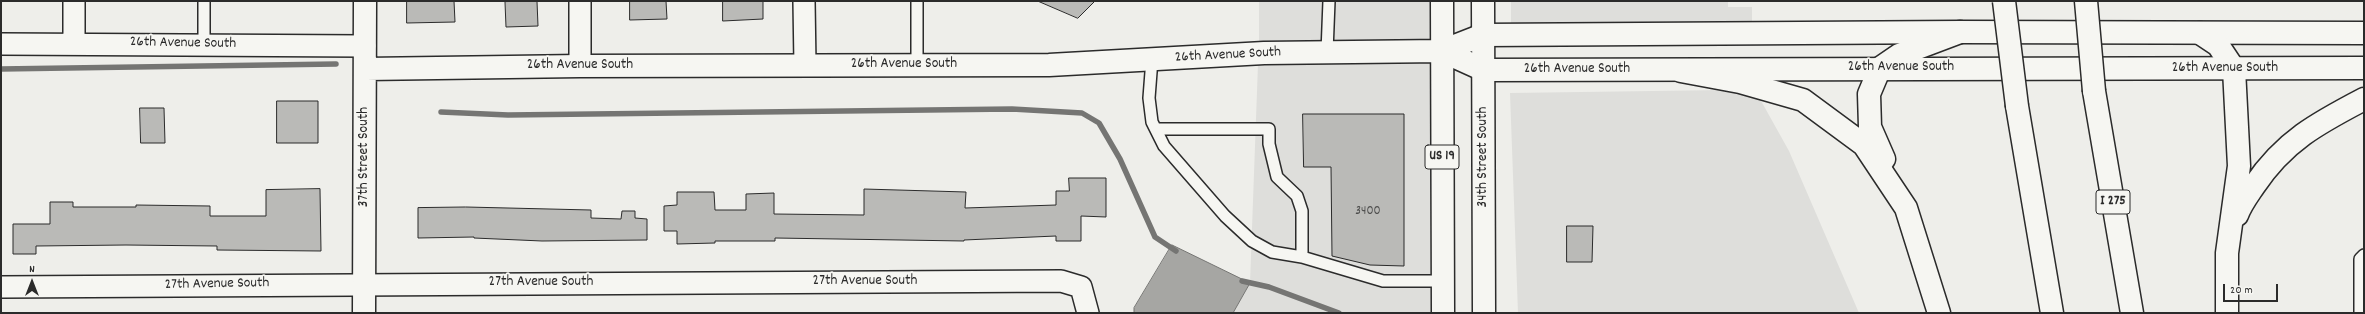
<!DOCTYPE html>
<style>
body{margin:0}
#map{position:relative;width:2365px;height:314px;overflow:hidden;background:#eeeeea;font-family:Dekko,sans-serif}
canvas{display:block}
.frame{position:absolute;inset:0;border:2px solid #2b2b2b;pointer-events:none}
.north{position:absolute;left:12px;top:262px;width:40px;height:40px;-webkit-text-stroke:3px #f6f6f2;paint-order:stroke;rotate:0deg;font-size:11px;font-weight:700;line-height:16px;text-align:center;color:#2b2b2b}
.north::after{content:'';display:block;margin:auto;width:14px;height:18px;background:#2b2b2b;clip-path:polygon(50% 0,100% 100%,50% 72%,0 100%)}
.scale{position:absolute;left:2223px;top:284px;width:55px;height:18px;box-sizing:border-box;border:2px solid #2b2b2b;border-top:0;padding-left:5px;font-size:12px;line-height:14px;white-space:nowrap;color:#2b2b2b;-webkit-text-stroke:3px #f6f6f2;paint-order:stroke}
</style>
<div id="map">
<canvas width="2365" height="314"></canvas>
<div class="frame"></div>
<div class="north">N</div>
<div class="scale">20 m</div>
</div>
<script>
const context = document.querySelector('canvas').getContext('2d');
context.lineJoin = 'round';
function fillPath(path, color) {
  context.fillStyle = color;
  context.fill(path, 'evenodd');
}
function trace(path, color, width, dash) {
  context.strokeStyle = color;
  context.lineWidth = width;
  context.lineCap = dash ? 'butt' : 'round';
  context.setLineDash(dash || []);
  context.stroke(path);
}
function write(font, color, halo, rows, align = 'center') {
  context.font = font + ' Dekko,sans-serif';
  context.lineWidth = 3.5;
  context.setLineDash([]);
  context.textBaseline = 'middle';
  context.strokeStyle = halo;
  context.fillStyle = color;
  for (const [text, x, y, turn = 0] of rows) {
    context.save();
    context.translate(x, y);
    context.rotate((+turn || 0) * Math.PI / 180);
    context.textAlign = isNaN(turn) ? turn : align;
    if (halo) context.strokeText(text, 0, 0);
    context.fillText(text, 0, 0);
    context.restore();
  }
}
const built = new Path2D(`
 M1259,1h174v40l-174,2z
 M1511,1h217v6h24v15l-241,2z
 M1433,62l-1,251h-199l17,-30 8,-219z
 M1724,90l36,9 29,52 70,162h-341l-8,-220z`);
const water = new Path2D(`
 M1172,245l78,38 -17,30h-99v-5z`);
const stream = new Path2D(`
 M1,69l335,-5
 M441,112l67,3 504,-6 70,4 17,10 21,36 35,78 21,14
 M1242,281l27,6 70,26`);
const building = new Path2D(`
 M407,1h47l1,21 -48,1z
 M537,1l1,25 -32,1 -1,-25z
 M630,1h36l1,18 -37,1z
 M723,1h40v18l-40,2z
 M1038,1h57l-17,17z
 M277,101h41v42h-41z
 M140,108h24l1,35h-24z
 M1303,114h101v152l-34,-1 -38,-9 -1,-89h-27z
 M1069,178h37v39l-25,-1v25h-25v-5l-92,4v1l-189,-3v3h-60v2l-38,1v-13h-13v-25l13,-1v-13h37l1,18h31v-16l28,-1v21l90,1v-26l102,3 -1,16 91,-3v-14h13z
 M320,189l1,62 -104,-1v-4l-91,-1 -90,1v8h-23v-30h37v-22h23v5h63v-2l74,1v10h56v-26z
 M466,207l125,3v8l30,1 1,-8h13v7l12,1v21l-105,1 -68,-3v-1l-56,1v-30z
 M1567,226h26l-1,36h-25z`);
const lane = new Path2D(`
 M917,1v64
 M204,45v-44
 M1327,52l2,-51
 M1152,59l-3,39 3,24 12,24 61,70 27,25 20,11 30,5 81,24h60
 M1156,129h113v15l8,33 20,19 5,15v46
 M2360,313v-54l4,-4`);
const street = new Path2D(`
 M74,1v42
 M804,1l1,64
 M1,44l364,2
 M580,66v-65
 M1,287l1060,-6 20,6 7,26`);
const secondary = new Path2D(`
 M1442,51l42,19 880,-2
 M366,69l214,-3 469,-1 215,-12 178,-2 41,-16 477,-3 404,1
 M364,313l1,-312`);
const highway = new Path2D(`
 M1442,1l1,312
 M1483,1l1,312
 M2200,33l18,12 16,24 5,97 -12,87v60
 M1681,71l59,11 63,18 61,45 42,63 33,105
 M2094,91l38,222
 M2017,106l35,207
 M1884,159l-14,-32 -1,-33 11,-26 19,-13 61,-23
 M2237,215c4,-11 11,-20 17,-29 30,-45 64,-63 110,-87`);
const highwayBridge = new Path2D(`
 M2004,1l13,105
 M2086,1l8,90`);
const numberNames = [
 ["3400",1368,212]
];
const shields = [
 [1442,157,34],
 [2113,202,34]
];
const shieldNames = [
 ["US 19",1442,157],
 ["I 275",2113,202]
];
const streetNames = [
 ["26th Avenue South",183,44,1],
 ["26th Avenue South",1228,56,-3],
 ["26th Avenue South",904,65],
 ["26th Avenue South",580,66],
 ["26th Avenue South",1901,68],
 ["26th Avenue South",2225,69],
 ["26th Avenue South",1577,70],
 ["37th Street South",365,157,-90],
 ["34th Street South",1484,157,-90],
 ["27th Avenue South",865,282],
 ["27th Avenue South",541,283],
 ["27th Avenue South",217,285,-1]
];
fillPath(built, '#dededb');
fillPath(water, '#a6a6a3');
trace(water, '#757573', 1);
trace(stream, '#757573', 5.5);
fillPath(building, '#babab7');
trace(building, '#2b2b2b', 1);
trace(lane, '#2b2b2b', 14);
trace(street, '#2b2b2b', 24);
trace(secondary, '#2b2b2b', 25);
trace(highway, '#2b2b2b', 25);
trace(lane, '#f6f6f2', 11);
trace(street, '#f6f6f2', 21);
trace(secondary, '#f6f6f2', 22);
trace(highway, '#f6f6f2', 22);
trace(highwayBridge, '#2b2b2b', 25, []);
trace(highwayBridge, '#f6f6f2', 22);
write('13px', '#4f4f4e', null, numberNames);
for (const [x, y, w] of shields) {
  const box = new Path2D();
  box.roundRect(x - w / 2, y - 12, w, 24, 3);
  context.fillStyle = '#f6f6f2';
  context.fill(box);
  trace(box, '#2b2b2b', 1);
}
write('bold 14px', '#2b2b2b', null, shieldNames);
write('15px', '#2b2b2b', '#f6f6f2', streetNames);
</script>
